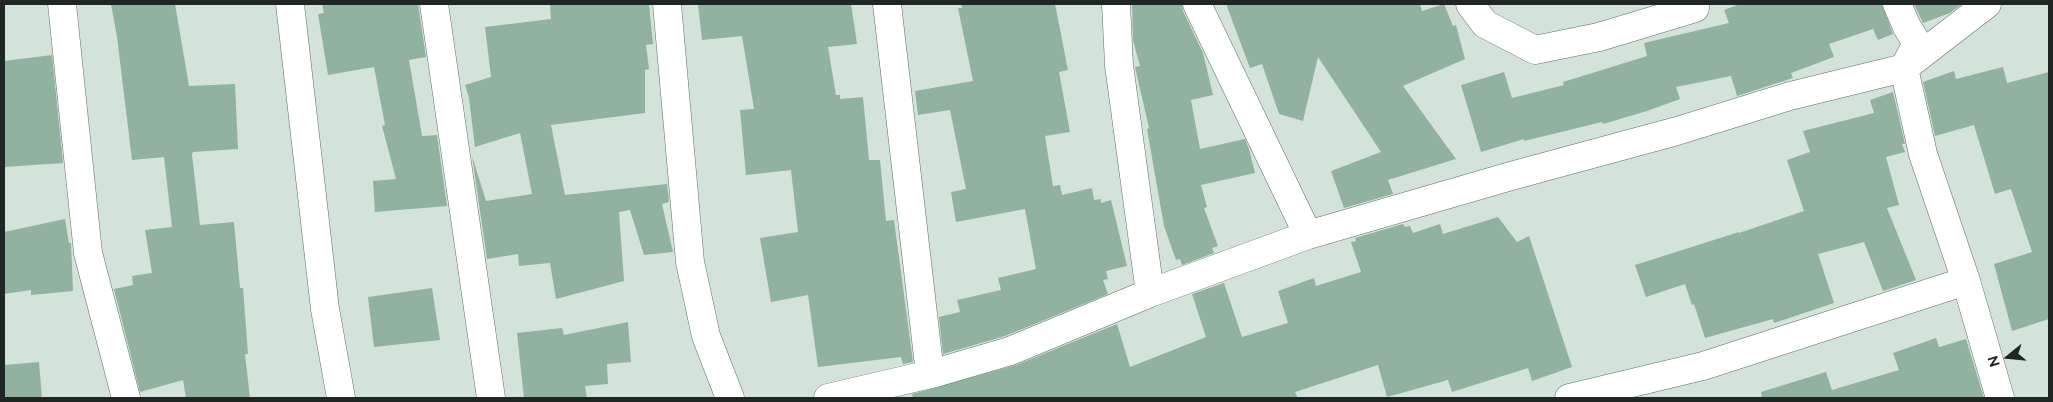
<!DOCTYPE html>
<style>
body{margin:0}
#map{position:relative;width:2053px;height:402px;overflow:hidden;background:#d3e3da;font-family:Raleway,sans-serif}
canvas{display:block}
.frame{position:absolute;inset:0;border:5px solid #202623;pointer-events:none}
.north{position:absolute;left:1983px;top:332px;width:50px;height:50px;-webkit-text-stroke:4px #fff;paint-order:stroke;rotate:253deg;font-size:14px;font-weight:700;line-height:20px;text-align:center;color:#202623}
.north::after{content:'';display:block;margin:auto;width:18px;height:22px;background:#202623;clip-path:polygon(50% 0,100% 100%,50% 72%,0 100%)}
</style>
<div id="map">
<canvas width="2053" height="402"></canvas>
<div class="frame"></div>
<div class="north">N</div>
</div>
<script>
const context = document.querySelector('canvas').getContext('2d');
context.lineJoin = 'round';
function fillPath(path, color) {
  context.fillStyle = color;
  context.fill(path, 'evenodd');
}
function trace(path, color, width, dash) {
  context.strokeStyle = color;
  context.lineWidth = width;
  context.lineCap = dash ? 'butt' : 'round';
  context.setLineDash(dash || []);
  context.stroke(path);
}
const building = new Path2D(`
 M111,4h64l14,82 46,-2 3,65 -45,3 -1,2 8,71 34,-3 6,66h3l5,66h-3l5,44h-64l-3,-18 -43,12 -26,-103 19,-4 -1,-9 20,-3 -7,-43 27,-3 -8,-70 -32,3 -15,-123z
 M322,4h96l8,53 -17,3 13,76 15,-1 10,71 -72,6 -2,-31 23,-2 -14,-53 3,-1 -11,-58 -46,8 -10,-61 6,-1z
 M550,4h99l4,40 -7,1 3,24 -4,1v43l-94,12 14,70 102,-11 2,18 -7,2 11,48 -29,3 -14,-45 -11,2 5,69 -68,18 -6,-36 -31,3 -1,-12 -31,5 -15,-103 14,45 46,-7 -12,-61 -45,14 -6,-49 -4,-13 26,-8 -6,-50 66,-8z
 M698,4h153l6,40 -29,3 8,48h4v4l23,-2 6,63h11l6,61 8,-1 19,142 -10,2 -2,-7 -83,10 -10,-72 -37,7 -11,-64 38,-6 -7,-62 -45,5 -6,-65 14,-1 -12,-73 -40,4z
 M961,4h94l13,66 -9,2 11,60 -25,4 8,50 7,-1 2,10 30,-7 2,12 7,-1v4l10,-3 16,66 -21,5 2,8 -5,1 5,14 -103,42 -62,18 -4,-37 21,-5 -3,-12 44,-10 -3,-12 38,-9 -11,-60 -69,13 -5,-30 15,-3 -16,-79 -32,5 -3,-24 58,-10 -15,-73h4z
 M1132,4h50l1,7 20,42 10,42 -22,5 9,49 45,-10 4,10 6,24 -54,12 6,22 -3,1 14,38 -6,2 2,5 -32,12 -2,-6 -4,1 -12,-34 -17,-97 2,-1 -14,-61 5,-1 -7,-26z
 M1226,4h194l2,7 22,-7 9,22 3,-1 9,34 -62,27 53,73 -68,21 5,14 -49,14 -13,-37 50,-19 -63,-95 -15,64 -24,-7 -17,-50 -12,4z
 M1740,4h142l11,30 -15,6 -5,-11 -44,15 5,13 -43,16 2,5 -56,18 -6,-20 -55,11 4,12 -33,12 -44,13 -1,-2 -78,19v-2l-43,13 -20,-67 43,-13 8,26 52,-13 -1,-3 84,-26 -3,-13 85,-20 -5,-13z
 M1914,4h48l-12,9 -27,10z
 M52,55l11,108 -59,4v-106z
 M2003,67l4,16 42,-11v247l-37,12 -18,-67 38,-12 -21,-63 -16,5 -21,-69 -39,11 -12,-54 31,-11 2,8z
 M1893,92l12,52h-3l3,8 -19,5 13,48 -12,3 29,72 -33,11 -19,-49 -46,12 16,49 -60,20 -1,-4 -68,19 -11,-34 -2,1 -7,-21 -39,13 -11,-32 104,-33v1l65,-22 -17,-51 23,-8 -7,-21 71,-18 -4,-13z
 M1498,217l19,25 12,-6 43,131 -40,14 -4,-13 -76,24 -4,-12 -61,17 -9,-32 -83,27 3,6h-385l-1,-4 104,-29 101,-41 13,43 76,-30 -14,-43 32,-11 18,54 46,-14 -10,-32 36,-13 2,8 45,-14 -10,-30 5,-1 -1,-3 48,-14 2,3 5,-1 3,7 27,-9 3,10z
 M65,219l4,24h2l2,48 -42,4v-5l-27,4v-62z
 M432,288l8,52 -66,7 -6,-50z
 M628,322l3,40 -24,2 1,20 -23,2 2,12h-63l-7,-65 45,-5 2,7z
 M1936,338l3,9 27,-8 18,59h-222l-1,-6 65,-20 6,18 67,-20 -6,-17z
 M39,362l3,36h-38v-33z`);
const minor = new Path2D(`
 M62,4l26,249 38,145
 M290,4l35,305 16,89
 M434,4l57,394
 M667,4l23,258 16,74 24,62
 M887,4l43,370
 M1116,4l3,61 31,228
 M1470,4l15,20 50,26 64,-13 96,-29 -2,-4
 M1897,4l10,23 10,16 -13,25 19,86 43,127 34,117
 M1308,235l203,-59 166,-45 113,-35 114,-28 83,-64
 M828,398l107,-25 75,-22 140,-58 158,-58 -111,-231
 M1569,398l134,-32 263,-85`);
fillPath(building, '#90b29f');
trace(minor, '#606e66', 29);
trace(minor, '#fff', 28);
</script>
